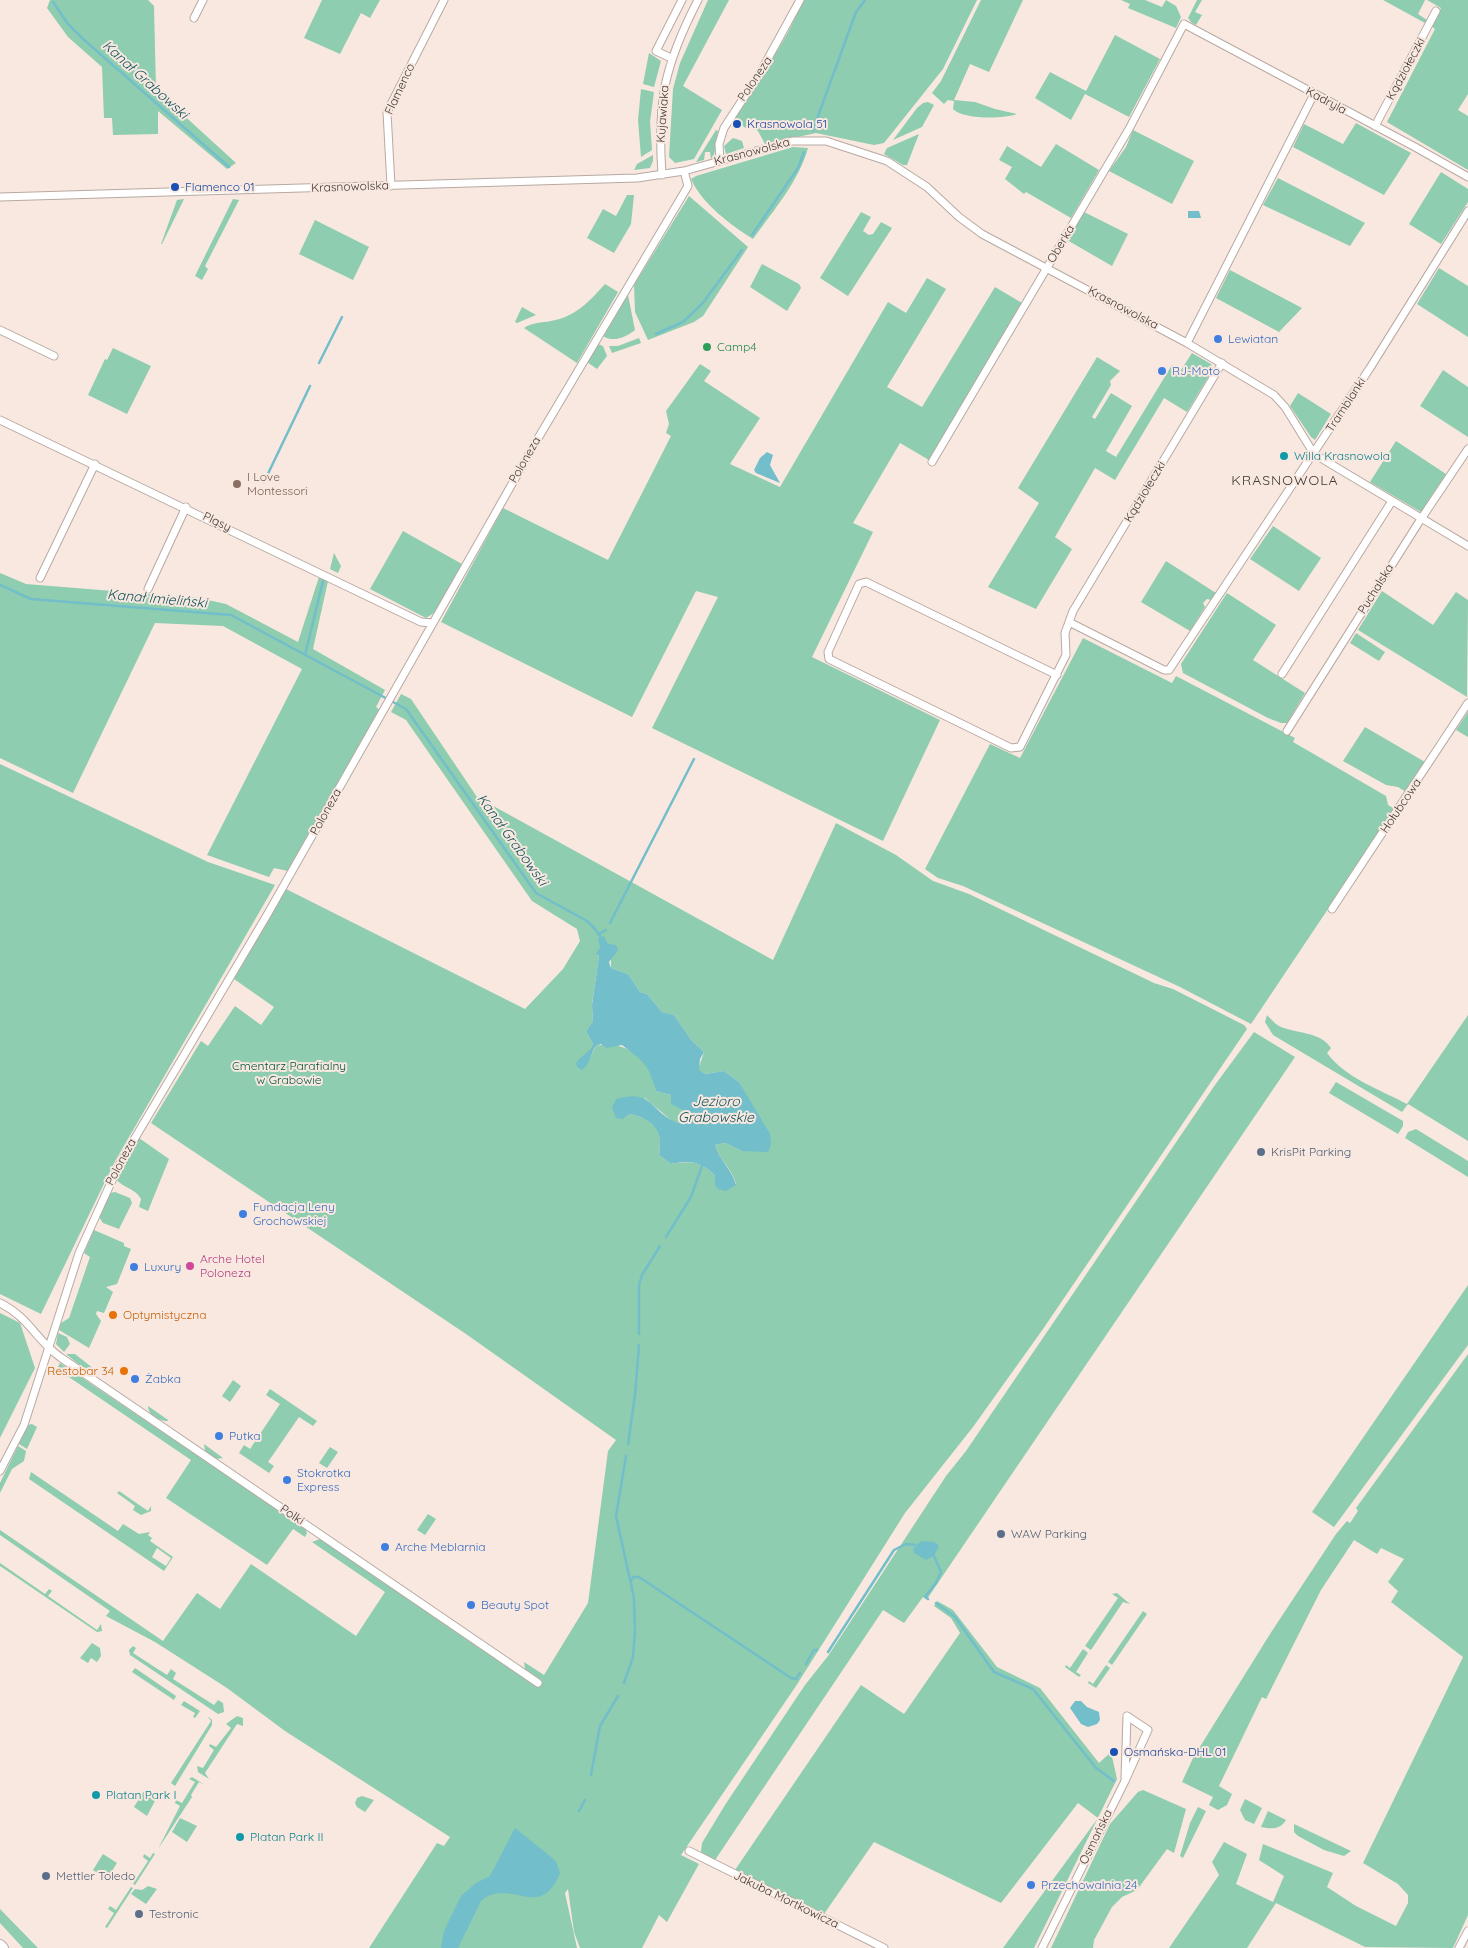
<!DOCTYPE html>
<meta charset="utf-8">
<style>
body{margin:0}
canvas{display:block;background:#f8e8e0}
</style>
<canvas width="1468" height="1948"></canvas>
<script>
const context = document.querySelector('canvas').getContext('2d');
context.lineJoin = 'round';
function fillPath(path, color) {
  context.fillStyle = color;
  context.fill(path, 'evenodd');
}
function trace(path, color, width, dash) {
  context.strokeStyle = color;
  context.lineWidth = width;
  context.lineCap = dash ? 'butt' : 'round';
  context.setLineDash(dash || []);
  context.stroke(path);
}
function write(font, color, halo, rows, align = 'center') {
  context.font = font + ' Quicksand,sans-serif';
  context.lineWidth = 4;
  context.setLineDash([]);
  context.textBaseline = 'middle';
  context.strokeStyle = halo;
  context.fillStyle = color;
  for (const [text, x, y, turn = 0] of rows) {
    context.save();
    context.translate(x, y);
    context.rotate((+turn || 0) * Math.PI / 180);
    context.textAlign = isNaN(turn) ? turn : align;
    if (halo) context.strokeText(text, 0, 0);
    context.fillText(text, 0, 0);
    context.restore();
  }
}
const green = new Path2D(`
 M50,0h98l6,6 2,84 80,73 -9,6 -69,-58v23l-45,1 -1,-17h-8l-2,-51 -34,-30 -21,-29z
 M322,0h58l-10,18 -9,-5 -21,41 -36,-16z
 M708,0h21l-46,86 39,24 -28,49 -19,4 -6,-6 4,-68 7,-26z
 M803,0h174l-34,69 -59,74 -10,2 -58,-12 -51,11 -7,-13 -7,-4 -2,3 -17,-11c26,-38 54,-76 71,-119z
 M981,0h42l-34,72 -19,-8 -16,36 21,2 20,7 22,5c-13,5 -53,6 -64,-5l1,-8 -6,-1 -4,4 -12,-11 9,-12z
 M1121,0h24l17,7 4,-7 10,6 5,11 -5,11 -48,-20 2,-4z
 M1197,0h5l-7,12 7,3 -6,10 -4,-2 -4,-5z
 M1383,0h42l-7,14 9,6 -2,3z
 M1427,0h41v94l-10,16 10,6v54l-81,-48 48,-93 -4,-3 10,-18z
 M1115,35l45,24 -31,58 -44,-23 -14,26 -36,-22 15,-26 36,19z
 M649,53l12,8 -7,26 -11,-3z
 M641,89l13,3 -4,30 2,28 -11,7 -3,-37z
 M923,103l5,-1 6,3 -12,22 -29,13 24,-32z
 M1356,123l55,30 -27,42 -91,-48 11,-23 39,20z
 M716,130l2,1 -4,24 -3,4 -1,-7h-5l-1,8 -8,2z
 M1133,130l61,31 -22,43 -63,-33 17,-24z
 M919,134l-12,31h-4l-19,-11 3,-6z
 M733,138l9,3 2,7 -18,6 -2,-8z
 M1056,144l43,26 -28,48 -45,-26 -2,2 -19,-15 7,-12 -13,-7 8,-14 34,21z
 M793,147l15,1c-9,33 -35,63 -55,91 -22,-14 -51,-35 -62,-60l5,-3z
 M653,155v6l-3,7 -16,2 3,-6z
 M1441,172l27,17v13l-27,42 -32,-20z
 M1278,178l87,45 -15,23 -87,-41z
 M627,195h7l-3,29 -17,29 -27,-15 16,-29 13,7z
 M689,196l59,51 -45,69 -9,6 -46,18 -13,-28 -1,-27z
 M184,199l-22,45h-1l16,-44z
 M233,199l6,1 -34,66 3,3 -6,11 -7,-4z
 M861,212l10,5 -8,14 6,4 4,-1 8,-12 11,6 -44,68 -28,-18z
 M1084,212l44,22 -16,32 -45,-26z
 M315,220l54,27 -16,33 -54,-26z
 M762,264l37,20 2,4 -14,23 -37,-24z
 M1439,268l29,18v51l-51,-33z
 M1230,270l72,38 -23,24 -63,-34z
 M927,278l19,11 -59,98 35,20 73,-120 27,16 -93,157 -29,-17 -47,80 20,9 -61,125 128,63 -57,121 -231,-113 66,-131 -22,-6 -64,126 -191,-95 62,-114 105,52 63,-124 -5,-3 3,-9 -3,-13 34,-47 11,7 -7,10 56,37 -30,46 50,23 108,-185 18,11z
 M605,284l13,8 -41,71 -53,-35c9,-6 17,-5 27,-7 24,-4 38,-19 54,-37z
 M628,295l7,35c-9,7 -21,13 -32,6z
 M522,307l14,8 -19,8 -2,-1z
 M639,338l2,5 -29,10 -3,-7h9z
 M598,344l5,2 4,10 -10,13 -10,-7z
 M113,348l38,18 -24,48 -39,-19 17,-36 2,1z
 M1192,353l19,11 2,5 -26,43 -23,-14 -49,82 -20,-12 -40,69 17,12 -36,60 -48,-22 51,-84 -21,-15 79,-131 23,14 -10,10 1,4 -19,32 3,2 16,-26 21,13 -26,45 10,6 56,-92 9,5z
 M1443,370l25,17v50l-48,-31z
 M1298,393l33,21 -16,26 -4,-3 -21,-31z
 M1396,441l50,33 -25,38 -51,-30z
 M1273,526l48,32 -22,33 -49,-32z
 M403,531l59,33 -28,49 -8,5 -56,-29z
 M334,553l7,13 -3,7 -8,-4z
 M1166,561l50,32 -5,7 -4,-1 -4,4 2,4 -15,24 -49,-29z
 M0,573l26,11 173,14 27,6 72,38 21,-65 9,4 -15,68 72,41 -9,17 4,3 -92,161 -14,-3 -5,9 -62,-22 95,-186 -79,-43 -68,-3 -82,170 -73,-35z
 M1382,591l51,34 23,-33 12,8 -1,97 -109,-67z
 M1227,593l49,32 -23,35 52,33 -18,30h-6l-13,-5 -85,-45 -2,-9z
 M1356,633l29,19 -6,9 -29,-18z
 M1083,638l89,45 4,-7 119,62 -2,4 93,54 2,9 7,4 -144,215 -71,-37 -217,-101 -25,-8 -13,-9 65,-125 30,14z
 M401,694l10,5 66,98 296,163 63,-137 60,32 37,26 36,13 185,89 19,6 71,36 3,4 -204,300 -70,98 -68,86 -109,173 -115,169 18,9 -32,58 -8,-7 -17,33h-62l-6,-16 -6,-43 -3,4 12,55h-208l68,-105 7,3 6,-9 -165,-106 -58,-43 -72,-46 -49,-26 4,-5 -110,-76v-5l163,111 34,-48 23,16 31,-45 105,72 29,-44 -73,-50 8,-3 217,148 4,-7 -16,-11 -1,-7 20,13 44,-72 20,-152 8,-11 -150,-106 -315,-211 50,-82 7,5 27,-40 26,19 13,-18 -40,-28 52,-90 239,120 38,-40 17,-28 -3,-12 -45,-28 -126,-181 -15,-8zM600,947l11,11v10l17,6 12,18 7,2 15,18 12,3 18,26 12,11 -6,18 7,4 19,-3 15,11 14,26 -11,43 -17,-8 -10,2c4,15 17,23 21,39l-21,1v-9c-14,-16 -24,-15 -44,-12l-12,-9c5,-25 -6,-36 -29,-41l-7,5 22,-21 27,23 7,2 4,-6 -2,-8 -10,-14 -15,-4c-2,-6 -2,-14 -5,-19 -9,-20 -35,-32 -55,-26l-6,12 -14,5 15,-14 2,-5 -7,-13 7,-10 -1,-17 7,-48 -2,-1z
 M1468,712v25l-12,-7z
 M1365,727l60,35 -19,30 -8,-5 -12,-2 -43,-24z
 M0,764l208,98 67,23 -161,278 -73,151 -41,-20z
 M1267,1015c4,4 8,9 12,11 17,8 41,5 52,22l-4,5c18,25 54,37 80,51l61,-89v126l-60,-37 -6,8 -129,-77 -8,-13z
 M1254,1032l41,25 -368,542 -4,-2 -19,26 -21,-13 -168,250 -14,-8 1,-9 23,-38 80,-120 23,-29 118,-180 20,-25 249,-366z
 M1336,1082l67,39v5l-5,8 -69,-41z
 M1416,1129l52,32v16l-63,-39 3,-6z
 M139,1138l30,21 -21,52 -9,-4 2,-8c-6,-11 -18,-11 -25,-20z
 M115,1192l15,6 2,5 -13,26 -16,-6 -4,-6 11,-24z
 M94,1230l30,13v3l7,3 -14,35 -11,3 7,5 -9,21 -7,-2 -1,3 5,7 -12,27 -30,-18 2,-7 8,-5 21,-61 -6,-4z
 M1468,1285v60l-134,182 -22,-15z
 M0,1313l20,10 15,45 -35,70z
 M58,1333l9,4 3,7 -6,8 -8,-8z
 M66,1354h9l19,15 -7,2z
 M1468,1354v561l-15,33 -88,-1 -89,-44 -29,45h-78l50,-73 -7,-13 12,-20 23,12 -11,30 37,18 11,-26 -25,-16 4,-16 70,29 -6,14 29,19 40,20 12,-23v-8l-10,-11 -35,-21 100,-206 -72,-55 7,-11 -10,-9 16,-23 -23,-11 -4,6 -23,-14 -33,50 -55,109 -4,-2 -43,89 13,8 -5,11 -9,5 -9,-5 4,-8 -31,-15 11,-24 77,-124 66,-100 11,-13 3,2 8,-12 -2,-3z
 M60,1363l245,165 2,5 -2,4 -12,-8 -26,36 -101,-67 25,-38 -134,-91z
 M233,1380l8,6 -11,16 -8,-6z
 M270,1389l47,32 -4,5 -14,-9 -31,45 6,4 -5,7 -30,-20 5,-8 6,4 30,-45 -14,-9z
 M148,1406l20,14v1c-9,0 -20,-6 -20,-15z
 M32,1424l5,3 -10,22 -8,-5 9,-19z
 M204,1444l19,14 -7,1 -11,-8z
 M18,1446l8,5 -2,10 -12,8 -12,24v-10z
 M330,1447l8,5 -11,16 -8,-5z
 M31,1472l87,59 5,-7 16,10 11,-2 -2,3 4,3 -2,3 23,16 -9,14 -135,-92zM157,1548l14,10 -5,8 -14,-9z
 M119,1491l29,20 3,-5v5l-10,4 -8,-5 2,-4 -18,-13z
 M428,1514l8,5 -11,16 -8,-5z
 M0,1563l45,31 4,-5 3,2 -4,5 49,34 4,-6 1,7 -5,1 -97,-66z
 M1117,1593l13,11 -7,-2 -32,48 -6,-4 33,-48 -6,-4z
 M937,1601l16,9 44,57 43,21 59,75 12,-11 6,27 -83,169h-31l95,-130 -20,-15 -77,100 -127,-61 -50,72 -89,-44 126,-185 43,29 56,-81 -9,-15 -17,-12z
 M1143,1611l4,3 -35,51 -4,-3z
 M92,1643l8,5 1,8 -4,6 -6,-4 -3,5 -8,-5z
 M133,1646l3,2 -3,5 34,22 4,-6 5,4 -3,6 41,26 4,-5 5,3 1,9 -6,2 -88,-59 -1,-5z
 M1083,1649l5,4 -12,19 5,3 -2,2 -14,-10 1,-2 4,3z
 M1106,1665l4,3 -14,20 -8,-5 1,-2 4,3z
 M135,1668l41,28 -2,4 -42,-28z
 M184,1701l16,10 -5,7 -2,-1 2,-4 -14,-8z
 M207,1716l5,4v5l-37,61 -4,-3 40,-62z
 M237,1716l6,2v8l-6,-2 -32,49 4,6 -11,-7 -1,-6 6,2 11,-18 -5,-4 1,-2 6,3 15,-19 -5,-4z
 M192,1777l13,8 -6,-3 -8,13 1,2 -34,52 22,-43 -5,-3 1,-3 6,3 13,-21 -6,-3z
 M1143,1790l43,19 -12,44 -7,-4 -30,41 -15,7 -10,10 -18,33 -1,8h-42l59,-124 28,-32z
 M144,1791l12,8 -9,17 -13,-9z
 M362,1796l12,4 -9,12 -8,-5 -2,-4 2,-5z
 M1245,1799l17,9 -8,16 -9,-4 -5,-10z
 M1198,1807l8,4 -23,47 -3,-2 10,-33z
 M1268,1811l18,9c-6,10 -15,9 -25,7z
 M180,1818l17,8 -10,16 -15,-10z
 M1294,1824l57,27 -7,5 -20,-6 -26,-14 -4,-4z
 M153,1853l2,1 -20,31 -2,-1 15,-23 -5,-4 1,-3 6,4z
 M103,1854l14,9 -10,16 -14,-9z
 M148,1886l9,3 -11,15 -15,-10 4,-5 7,1z
 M131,1887l2,1 -26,40 -2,-1 9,-14 -6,-4 2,-3 6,4z
 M0,1909l38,39h-15l-23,-25z`);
const water = new Path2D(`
 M1188,211h11l2,7h-13z
 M767,452l6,3 -3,10 10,18 -24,-10 -2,-3 6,-12z
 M604,936l4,8 8,1 2,5 -9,12 2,6 17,6 12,18 7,2 15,18 12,3 18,26 12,11 -4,7 -1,11 6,4 19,-3 15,11 31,52 1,10 -3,8 -26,-1 -17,-8 -10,2c4,15 17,24 21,40l-10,6 -8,-2 -3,-4v-9c-13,-15 -26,-16 -44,-12l-12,-9c5,-24 -6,-36 -29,-41l-7,5 -7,-1 -4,-11 4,-8c39,-11 34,15 63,24l4,-6 -2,-8 -10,-5v-9l-15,-4c-8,-28 -12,-29 -34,-46l-15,3 -6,-4 -5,2c-5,7 -6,18 -14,24l-5,-3 -1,-4c5,-8 14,-10 17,-19l-7,-13 7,-10 -1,-16 7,-49 -3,-2 4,-7 -2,-8z
 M921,1541l13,1 5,4 -5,10 -8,4 -12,-7 -1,-4z
 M1075,1701h6l6,6 12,5 1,8 -3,4 -9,3 -7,-3 -11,-16z
 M515,1828l41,33 4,12c-20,50 -50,3 -79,28l-23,47h-17l3,-17 17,-35 15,-13 14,-7z`);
const stream = new Path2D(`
 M53,2l15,22 14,14 147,129
 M813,130l43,-118 9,-12
 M752,235l46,-67 6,-16
 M656,334l27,-12 19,-18 40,-54
 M319,363l23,-46
 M264,482l46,-96
 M0,585l31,14 200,16 175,94 130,184 51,28 8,8 7,10
 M305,655l18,-74
 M610,923l84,-164
 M599,934l7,-4
 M666,1237l25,-40 12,-34
 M639,1334v-49l3,-10 18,-29
 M628,1444l7,-49 4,-50
 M631,1581l2,-4h6l152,101 5,1 4,-6
 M928,1599l-3,-2 11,-14 5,-11 -7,-16
 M936,1603l19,14 39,55 39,17 63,79 18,13
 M828,1652l66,-102 12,-6 9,1
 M806,1664l8,-14h3
 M624,1683l9,-26 2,-26 -1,-33 -18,-82 10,-60
 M591,1775l9,-49 18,-30
 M579,1811l6,-11`);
const minor = new Path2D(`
 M194,18l9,-18
 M671,58l-15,-7 26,-51
 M1375,126l61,-115
 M720,161l-1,-17 5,-16 36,-55 40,-73
 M662,175c-5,-74 2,-109 36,-175
 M391,186l-4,-74 57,-112
 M0,197l637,-19 47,-7 108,-30h34l61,20 40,26 32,30 23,17 205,109 87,52 11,12 29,47 154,92
 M0,330l54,26
 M1187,343l127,-249
 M0,420l421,202 12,1
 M932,462l197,-333 55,-105 231,123 53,30
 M40,578l55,-114
 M148,589l38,-82
 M1069,622l95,48h5l201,-302 98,-157
 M1282,674l110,-173
 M1057,675l-191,-93 -7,2 -31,68 1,7 182,89 9,-1 46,-92 -1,-22 8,-22 149,-248
 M1287,731l132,-209 49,-73
 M1332,909l136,-206
 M0,1303c30,15 35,36 60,54l478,326
 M0,1471l24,-46 55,-172 40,-88 148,-250 270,-475 151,-254 -4,-15
 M1125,1778l2,-62
 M689,1851l195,97
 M1042,1948l83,-167 23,-51 -21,-14
 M1459,1948l9,-17`);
const secondary = new Path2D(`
 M0,1945l3,3`);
const markers = [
 [737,124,5,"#1a4fb4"],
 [175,187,5,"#1a4fb4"],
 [1218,339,5,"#3f7fe0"],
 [707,347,5,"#2e9e5b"],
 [1162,371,5,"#3f7fe0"],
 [1284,456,5,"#0f9aa8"],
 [237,484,5,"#8d6e63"],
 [1261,1152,5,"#5c6f8a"],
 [243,1214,5,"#3f7fe0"],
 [190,1266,5,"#d1479c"],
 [134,1267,5,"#3f7fe0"],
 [113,1315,5,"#e8710a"],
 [124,1371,5,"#e8710a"],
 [135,1379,5,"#3f7fe0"],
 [219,1436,5,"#3f7fe0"],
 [287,1480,5,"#3f7fe0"],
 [1001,1534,5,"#5c6f8a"],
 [385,1547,5,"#3f7fe0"],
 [471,1605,5,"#3f7fe0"],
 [1114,1752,5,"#1a4fb4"],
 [96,1795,5,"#0f9aa8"],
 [240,1837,5,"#0f9aa8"],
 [46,1876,5,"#5c6f8a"],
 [1031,1885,5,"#3f7fe0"],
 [139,1914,5,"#5c6f8a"]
];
const streetNames = [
 ["Kądziołeczki",1406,69,-62],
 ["Poloneza",755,79,-56],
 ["Flamenco",400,89,-65],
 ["Kadryla",1326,101,28],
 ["Kujawiaka",663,114,-86],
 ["Krasnowolska",752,152,-15],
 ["Krasnowolska",350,187,-2],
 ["Oberka",1061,244,-59],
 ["Krasnowolska",1123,308,28],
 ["Tramblanki",1346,405,-57],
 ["Poloneza",525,460,-60],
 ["Kądziołeczki",1145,492,-59],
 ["Pląsy",217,522,25],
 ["Puchalska",1376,589,-58],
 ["Hołubcowa",1401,806,-56],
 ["Poloneza",326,812,-61],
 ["Poloneza",121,1162,-62],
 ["Polki",292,1515,34],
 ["Osmańska",1096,1837,-64],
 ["Jakuba Mortkowicza",786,1900,26]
];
const transitNames = [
 ["Krasnowola 51",747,124],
 ["Flamenco 01",185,187],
 ["Osmańska-DHL 01",1124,1752]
];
const shopNames = [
 ["Lewiatan",1228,339],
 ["RJ-Moto",1172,371],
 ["Fundacja Leny",253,1207],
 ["Grochowskiej",253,1221],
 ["Luxury",144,1267],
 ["Żabka",145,1379],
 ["Putka",229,1436],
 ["Stokrotka",297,1473],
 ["Express",297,1487],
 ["Arche Meblarnia",395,1547],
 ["Beauty Spot",481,1605],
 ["Przechowalnia 24",1041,1885]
];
const leisureNames = [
 ["Camp4",717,347]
];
const cultureNames = [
 ["Willa Krasnowola",1294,456],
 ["Platan Park I",106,1795],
 ["Platan Park II",250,1837]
];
const educationNames = [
 ["I Love",247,477],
 ["Montessori",247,491]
];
const parkNames = [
 ["Cmentarz Parafialny",289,1066],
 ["w Grabowie",289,1080]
];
const serviceNames = [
 ["KrisPit Parking",1271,1152],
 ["WAW Parking",1011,1534],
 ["Mettler Toledo",56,1876],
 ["Testronic",149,1914]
];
const hotelNames = [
 ["Arche Hotel",200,1259],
 ["Poloneza",200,1273]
];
const foodNames = [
 ["Optymistyczna",123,1315],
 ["Restobar 34",114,1371,"right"]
];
const waterNames = [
 ["Kanał Grabowski",145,80,42],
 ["Kanał Imieliński",157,599,5],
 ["Kanał Grabowski",512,840,54],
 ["Jezioro",716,1102],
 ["Grabowskie",716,1118]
];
const neighbourhoodNames = [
 ["KRASNOWOLA",1285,481]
];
fillPath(green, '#8ecdaf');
fillPath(water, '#72beca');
trace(stream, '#72beca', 2.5);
trace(minor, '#b8a9a2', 9);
trace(secondary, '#b8a9a2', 12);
trace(minor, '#fff', 7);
trace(secondary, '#fff', 10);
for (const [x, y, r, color] of markers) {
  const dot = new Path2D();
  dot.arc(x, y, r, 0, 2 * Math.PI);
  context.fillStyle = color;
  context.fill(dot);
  trace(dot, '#f8e8e0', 2);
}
write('12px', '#413a37', '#f8e8e0', streetNames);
write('12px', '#164399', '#f8e8e0', transitNames, 'left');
write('12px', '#366cbe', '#f8e8e0', shopNames, 'left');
write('12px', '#27864d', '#f8e8e0', leisureNames, 'left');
write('12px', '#0d838f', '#f8e8e0', cultureNames, 'left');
write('12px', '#785e54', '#f8e8e0', educationNames, 'left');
write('12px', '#00553b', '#f8e8e0', parkNames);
write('12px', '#4e5e75', '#f8e8e0', serviceNames, 'left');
write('12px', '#b23c85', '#f8e8e0', hotelNames, 'left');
write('12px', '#c56008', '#f8e8e0', foodNames, 'left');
write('italic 14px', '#11545d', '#f8e8e0', waterNames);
context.letterSpacing = '1px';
write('14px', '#413a37', '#f8e8e0', neighbourhoodNames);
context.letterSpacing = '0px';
</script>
